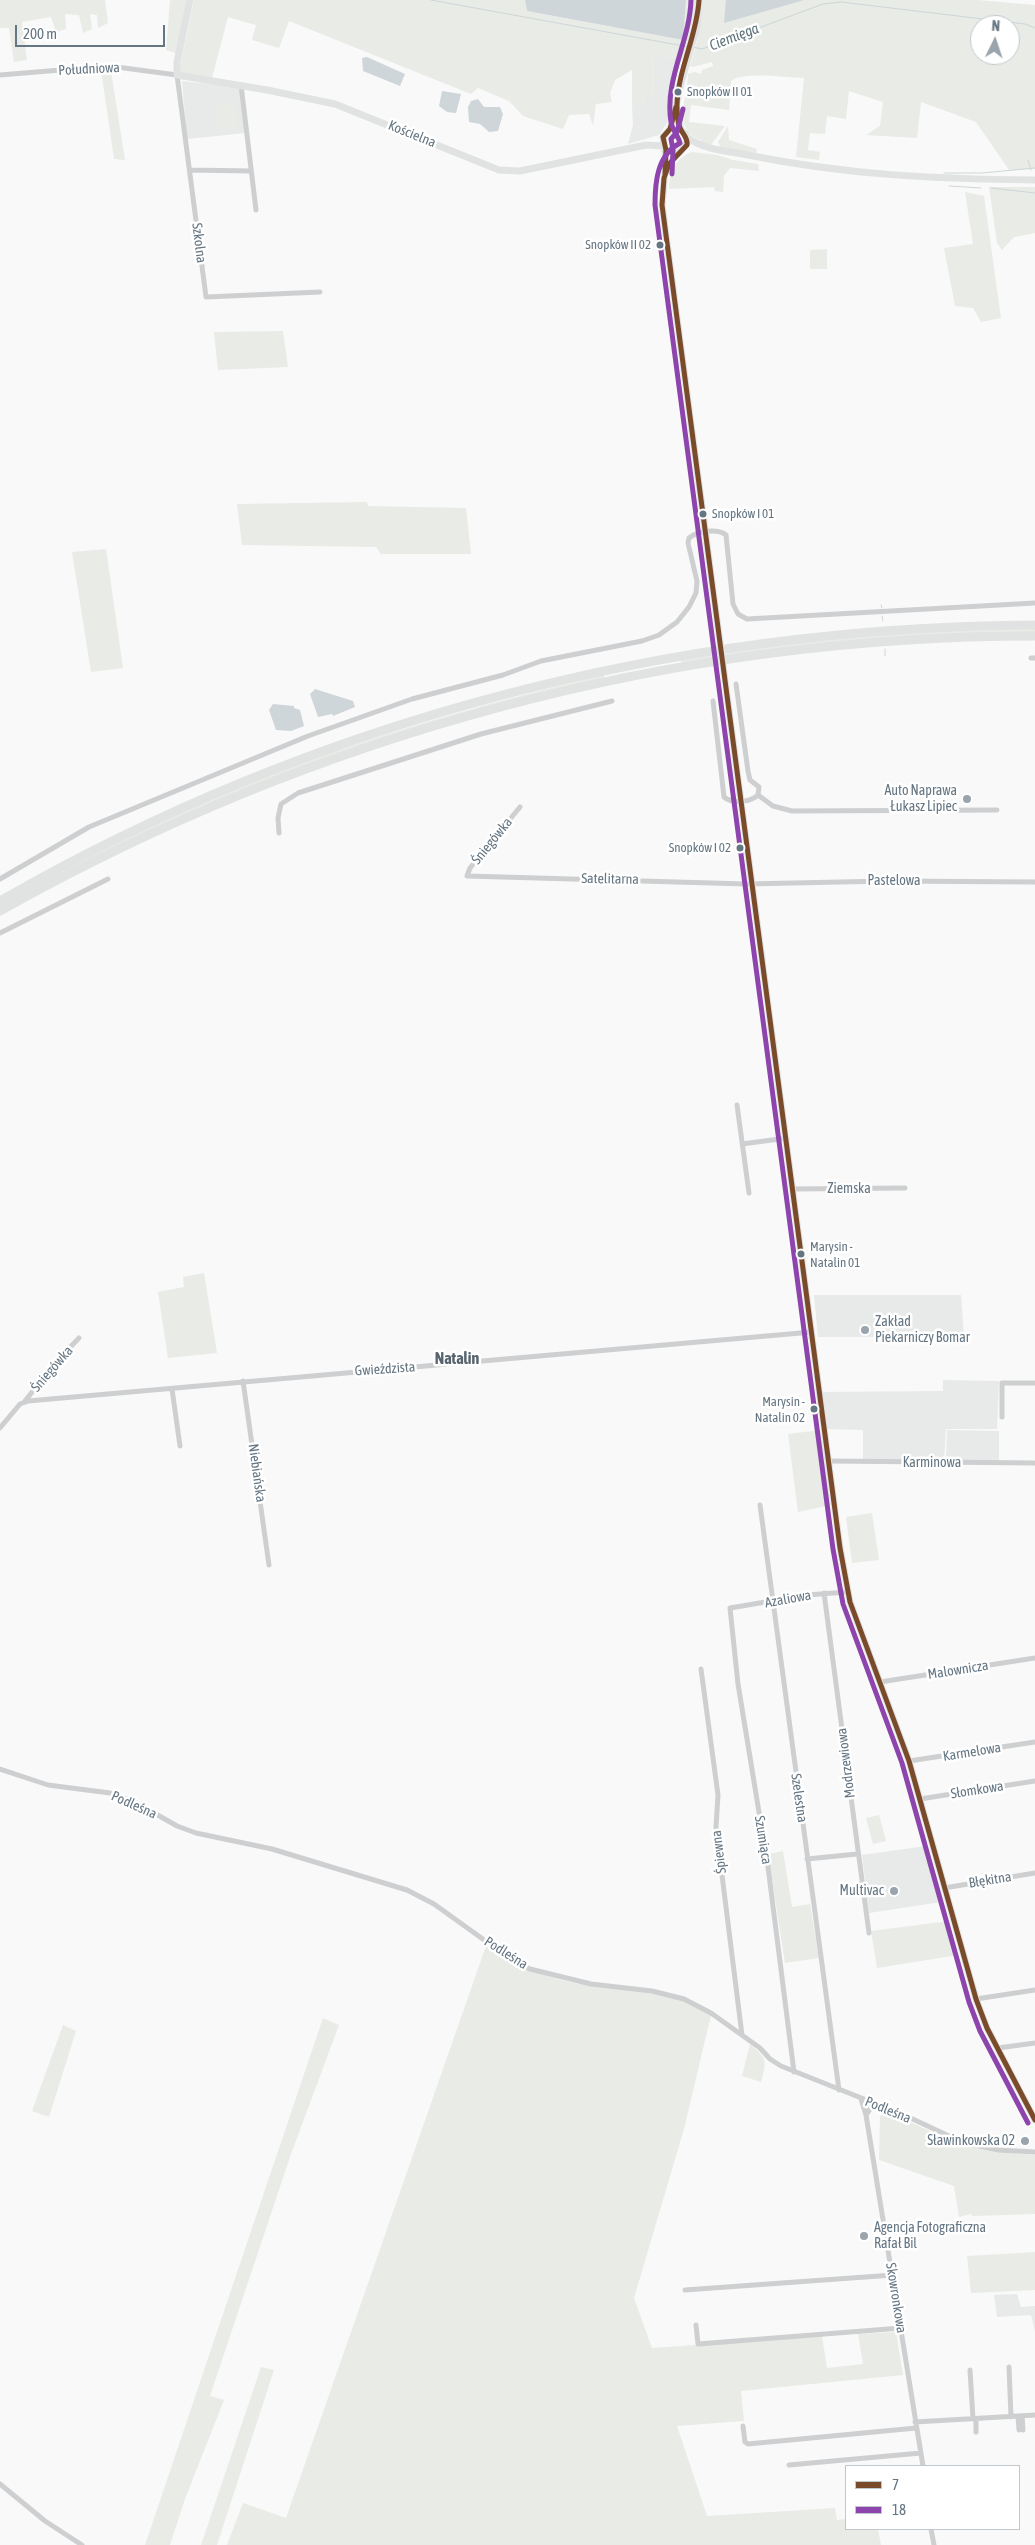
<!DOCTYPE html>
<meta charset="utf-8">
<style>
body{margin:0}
#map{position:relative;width:1035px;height:2545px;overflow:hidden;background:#f9f9f9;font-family:"Asap Condensed",sans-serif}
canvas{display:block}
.legend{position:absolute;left:845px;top:2465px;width:175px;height:65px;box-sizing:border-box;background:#fff;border:1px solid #c1c8cd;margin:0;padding:6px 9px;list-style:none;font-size:15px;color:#657683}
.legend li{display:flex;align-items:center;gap:10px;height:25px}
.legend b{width:25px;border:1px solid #c1c8cd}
.north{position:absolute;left:970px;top:15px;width:50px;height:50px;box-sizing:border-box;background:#fff;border:1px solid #c1c8cd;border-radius:50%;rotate:4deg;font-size:14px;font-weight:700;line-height:20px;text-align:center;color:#657683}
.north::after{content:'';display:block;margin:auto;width:18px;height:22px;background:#99a4ac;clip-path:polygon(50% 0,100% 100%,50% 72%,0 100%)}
.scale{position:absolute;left:15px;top:25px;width:150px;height:22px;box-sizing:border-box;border:2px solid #657683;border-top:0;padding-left:6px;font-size:15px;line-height:18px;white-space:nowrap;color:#657683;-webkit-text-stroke:4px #fff;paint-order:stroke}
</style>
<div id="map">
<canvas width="1035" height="2545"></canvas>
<ul class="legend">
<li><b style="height:6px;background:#7a4b2a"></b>7</li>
<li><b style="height:6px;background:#8e44ad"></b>18</li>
</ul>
<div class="north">N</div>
<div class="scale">200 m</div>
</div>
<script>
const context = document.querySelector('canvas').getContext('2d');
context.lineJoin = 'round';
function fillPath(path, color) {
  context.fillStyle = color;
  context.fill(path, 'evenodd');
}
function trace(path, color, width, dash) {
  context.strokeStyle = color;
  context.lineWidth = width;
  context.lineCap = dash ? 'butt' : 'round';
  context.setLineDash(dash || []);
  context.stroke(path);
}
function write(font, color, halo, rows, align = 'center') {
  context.font = font + ' "Asap Condensed",sans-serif';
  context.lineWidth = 5;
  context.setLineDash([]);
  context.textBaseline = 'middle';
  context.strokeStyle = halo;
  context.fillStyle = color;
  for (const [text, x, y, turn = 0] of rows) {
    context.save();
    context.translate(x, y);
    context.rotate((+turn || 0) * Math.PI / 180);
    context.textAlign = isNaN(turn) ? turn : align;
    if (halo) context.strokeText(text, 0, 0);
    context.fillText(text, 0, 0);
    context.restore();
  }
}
const built = new Path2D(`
 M654,55l27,5 -5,15 -5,42 -12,18 -31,9 5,-19 -1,-19h11l1,-9h9z
 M182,81l59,6 5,46 -59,6z
 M814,1295h147l3,42h-146z
 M943,1380l56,1 -2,48h-51l-2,33h-81v-32l-38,-1 -5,-37 123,-1z
 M947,1430l52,1v30l-53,-1z
 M926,1846l15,56 -72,11 -7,-58z
 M1017,2294l4,13 14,-1v26l-4,-17 -34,2 -3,-22z`);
const green = new Path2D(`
 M0,0h105l3,23 -10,5 -1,-13 -7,-1 2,15 -9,4 -4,-18 -14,-1 1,15 -10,3 -5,-15 -29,5 5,38 -13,2 -5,-34h-9z
 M170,0h17l-11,53 -10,-3z
 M194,0h331l2,11 156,29 3,-40h292l57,5v164l-26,1 -33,-48 -55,-20 -4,36 -51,-3 14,-9 3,-24 -34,-11 -3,28 -19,-3 -2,18 -15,-1 -2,17 12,2 -1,8 -23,-3 8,-79c-17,0 -60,-7 -73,3l-2,29 -38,-5 -2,17 36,4 -14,19 -11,-3 1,-2c-30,-10 -13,-44 -13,-66l7,-2 6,2 1,-4 11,-4 -1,-4 -19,5 -3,-1 8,-28 -6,-3 -4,15 -7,10 -27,-4 -1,41h-9l-1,9h-11v-36l-17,10 -5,13 2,9 -16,2 -3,22 -4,-12 -20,1 -6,14 -40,-13 -14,-15 -31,-13 -7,6 -182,-73 -10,27 -27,-8 4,-15 -28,-8 -16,61 -29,-4 -4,-3zM980,25h30v30h-30z
 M101,70l10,1 14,89 -11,-1z
 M235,102l3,27 -20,2 -3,-27z
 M728,126l1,14 28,9 -1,4 -35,-5 -3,-6z
 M692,152l25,3 16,5 25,4 1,7 -29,-3 -6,8 -1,16 -8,-1 -1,-4 -45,2c0,-17 7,-31 23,-37z
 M989,187h46v46l-21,4 -12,13 -5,-7z
 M965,192l19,4 17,122 -20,4 -8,-14 -18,-2 -11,-58 29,-4z
 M827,249v20h-17v-19z
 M283,331l5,36 -70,3 -4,-38z
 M367,502l1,4 98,2 5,46h-90l-5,-7 -134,-2 -5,-41z
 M106,549l17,119 -32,4 -19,-120z
 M1035,629v4l-257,16 -96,15 -1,-4 97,-15 141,-13z
 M604,675v3c-211,48 -417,120 -604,230v-4c56,-29 111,-61 169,-87 139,-63 286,-107 435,-142z
 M204,1273l13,80 -49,5 -10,-66 26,-5 -1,-10z
 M821,1430l10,75 -33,7 -10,-78z
 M872,1513l7,47 -27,3 -6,-46z
 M879,1815l7,26 -13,3 -7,-26z
 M783,1851l9,56 18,-3 9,54 -34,5 -17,-109z
 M949,1921l9,34 -81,13 -6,-37z
 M486,1946c27,17 53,29 84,36 37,8 77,7 113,19 10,3 19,9 28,14l-27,114 -50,169 18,50 170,-12 5,32 36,-4 -5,-30 38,-2 7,43 -162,16 3,30 -67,5 30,90 128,-8 2,12 9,-1v10h32l3,16h-654l16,-42 43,15z
 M323,2018l16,7 -48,129 -81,242 14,4 -39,99 -15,46h-25z
 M63,2025l13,6 -27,86 -17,-6z
 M750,2044c17,15 17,15 11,38l-19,-6z
 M884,2111l81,35 35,6 35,3v59l-63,2 -1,-2 -12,3 -5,-31 -75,-26 1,-43z
 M1035,2252v38l-64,3 -4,-37z
 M261,2367l13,3 -57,175h-16z`);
const water = new Path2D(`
 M525,0h161l-3,40 -156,-29z
 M726,0h78l-80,23z
 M367,57l38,17 -5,12 -37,-15 -1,-13z
 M442,91l19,3 -5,19 -9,-1 -8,-6z
 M478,99l6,8h16l3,7 -5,17 -9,1 -9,-8 -11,-2 -1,-15 3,-6z
 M315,689l38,12 2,6 -22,9 -1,-2 -14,3 -8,-23z
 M273,704l21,2v2l6,2 4,16 -13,5 -15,-1 -7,-20z`);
const stream = new Path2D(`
 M431,0l258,47
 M693,47l9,2 121,-45 18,-2 184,22 10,4
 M1028,160l3,10
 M944,173h38l53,-5
 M949,186l32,2
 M991,188l44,5
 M881,605l1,3
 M882,616l1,5
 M885,649v7`);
const street = new Path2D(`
 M0,75l109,-9 68,9 29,222 114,-5
 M241,85l15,125
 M190,170l61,1
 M1031,658h4
 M713,701l11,96c8,7 27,5 34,-2l1,-8 -9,-7 -2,-9 -12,-87
 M758,795l15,11 19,5 205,-1
 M520,807l-50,61 -3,8 279,8 142,-3 147,1
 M279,833l-1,-15 3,-14 17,-11 183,-59 131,-33
 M0,879l89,-52 219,-91 104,-37 91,-24 38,-14 101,-20 17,-6 18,-13 12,-15 7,-14 1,-12 -9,-38 1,-5c8,-7 29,-10 37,-3l7,69 5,10 9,5 288,-16
 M0,933l108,-54
 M737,1105l12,88
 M742,1144l45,-6
 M793,1189l112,-1
 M243,1381l26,184
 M172,1389l8,57
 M25,1401l30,-38 24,-25
 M1002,1417v-34h33
 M0,1428l20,-24 8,-3 784,-69
 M829,1461l206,2
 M760,1505l79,585
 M824,1593l45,340
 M701,1669l17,126 -2,32 26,208
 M880,1682l155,-24
 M909,1761l126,-19
 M0,1769l48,16 62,8 23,8 44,25 19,7 76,16 135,41 27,14 78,56 18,9 61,15 61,7 32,8 27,14 49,35 10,11 11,7 123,49 60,28 35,7 36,2
 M920,1799l115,-18
 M807,1859l50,-5
 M944,1888l91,-15
 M976,1999l59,-9
 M998,2048l37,-5
 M794,2072l-26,-205 -30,-183 -8,-76 77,-13 40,-3
 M861,2099l5,16
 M874,2103l-8,12 57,351
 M685,2290l208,-15
 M696,2325l2,19 203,-16
 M1009,2367l2,50
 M970,2370l3,49
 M1018,2416l1,14
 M1022,2416l1,14
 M976,2419v13
 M915,2422l120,-7
 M743,2426l2,16 3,2 168,-16
 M789,2465l132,-12
 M0,2484l45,37 37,24
 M931,2529l3,16`);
const secondary = new Path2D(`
 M190,0l-13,62v13l90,15 68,14 164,66 21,1 126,-26 17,1
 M699,0l-2,26 -16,57 -8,38 -3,8 -7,8 3,23 -4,45 178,1343 10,54 59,159 67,238 11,29 48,92
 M687,137c16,13 42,14 61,18 98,20 188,24 287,25
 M666,150l13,3 8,-10 -1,-9 -5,-4 -4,-20
 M667,171l9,-18`);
const highway = new Path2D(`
 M0,901c315,-181 672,-274 1035,-276
 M0,911c315,-177 673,-275 1035,-275`);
const bus1 = new Path2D(`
 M699,0c-2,36 -21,69 -22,105 0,7 0,16 3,23 3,7 8,9 7,17l-18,19 -5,14 -2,27 178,1343 10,54 59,159 67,238 11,29 48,92
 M665,174l1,-24 -3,-13 7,-8 6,-22`);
const bus2 = new Path2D(`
 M691,0c-1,41 -27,80 -20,122 1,8 7,13 9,21 -23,12 -25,39 -25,62l178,1344 10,55 59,159 67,239 11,29 48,92
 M672,174l1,-24 -2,-11 6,-7 6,-23`);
const markers = [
 [678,92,4.5,"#657683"],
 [660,245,4.5,"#657683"],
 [703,514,4.5,"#657683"],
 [967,799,5,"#99a4ac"],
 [740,848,4.5,"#657683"],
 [801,1254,4.5,"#657683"],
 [865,1330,5,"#99a4ac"],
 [814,1409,4.5,"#657683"],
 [894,1891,5,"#99a4ac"],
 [1025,2141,5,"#99a4ac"],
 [864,2236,5,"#99a4ac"]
];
const busNames = [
 ["Snopków II 01",687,92],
 ["Snopków II 02",651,245,"right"],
 ["Snopków I 01",712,514],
 ["Snopków I 02",731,848,"right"],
 ["Marysin -",810,1247],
 ["Natalin 01",810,1263],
 ["Marysin -",805,1402,"right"],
 ["Natalin 02",805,1418,"right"]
];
const streetNames = [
 ["Południowa",89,69,-3],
 ["Kościelna",412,134,22],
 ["Szkolna",199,243,83],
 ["Śniegówka",492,841,-51],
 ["Satelitarna",610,879,1],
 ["Pastelowa",894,881],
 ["Ziemska",849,1189],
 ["Śniegówka",52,1369,-49],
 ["Gwieździsta",385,1369,-4],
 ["Karminowa",932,1463],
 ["Niebiańska",257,1473,82],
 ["Azaliowa",788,1599,-10],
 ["Malownicza",958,1670,-9],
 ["Karmelowa",972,1752,-9],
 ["Modrzewiowa",846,1763,-97],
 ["Słomkowa",977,1790,-9],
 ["Szelestna",799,1798,82],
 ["Podleśna",134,1805,24],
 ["Szumiąca",763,1840,81],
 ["Śpiewna",719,1852,-97],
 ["Błękitna",990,1880,-9],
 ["Podleśna",506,1953,32],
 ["Podleśna",888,2110,22],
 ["Skowronkowa",896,2298,81]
];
const poiNames = [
 ["Auto Naprawa",957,791],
 ["Łukasz Lipiec",957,807],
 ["Zakład",875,1322,"left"],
 ["Piekarniczy Bomar",875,1338,"left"],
 ["Multivac",884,1891],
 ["Sławinkowska 02",1015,2141],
 ["Agencja Fotograficzna",874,2228,"left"],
 ["Rafał Bil",874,2244,"left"]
];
const waterNames = [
 ["Ciemięga",734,37,-21]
];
const quarterNames = [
 ["Natalin",457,1359]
];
fillPath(built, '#e8e9e9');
fillPath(green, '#e8ebe6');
fillPath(water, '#ced6d9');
trace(stream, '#ced6d9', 1);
trace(street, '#cecfd0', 5);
trace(secondary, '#e1e2e2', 7);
trace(highway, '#e1e2e2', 9);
trace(bus1, '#7a4b2a', 5);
trace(bus2, '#8e44ad', 5);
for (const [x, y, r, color] of markers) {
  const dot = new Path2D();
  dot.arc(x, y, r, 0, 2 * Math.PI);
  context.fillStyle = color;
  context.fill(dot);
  trace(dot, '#fff', 2);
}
write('13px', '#657683', '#fff', busNames, 'left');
write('14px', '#657683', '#fff', streetNames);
write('14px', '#657683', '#fff', poiNames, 'right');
write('italic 15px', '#60757c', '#fff', waterNames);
write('bold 16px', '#57646e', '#fff', quarterNames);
</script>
